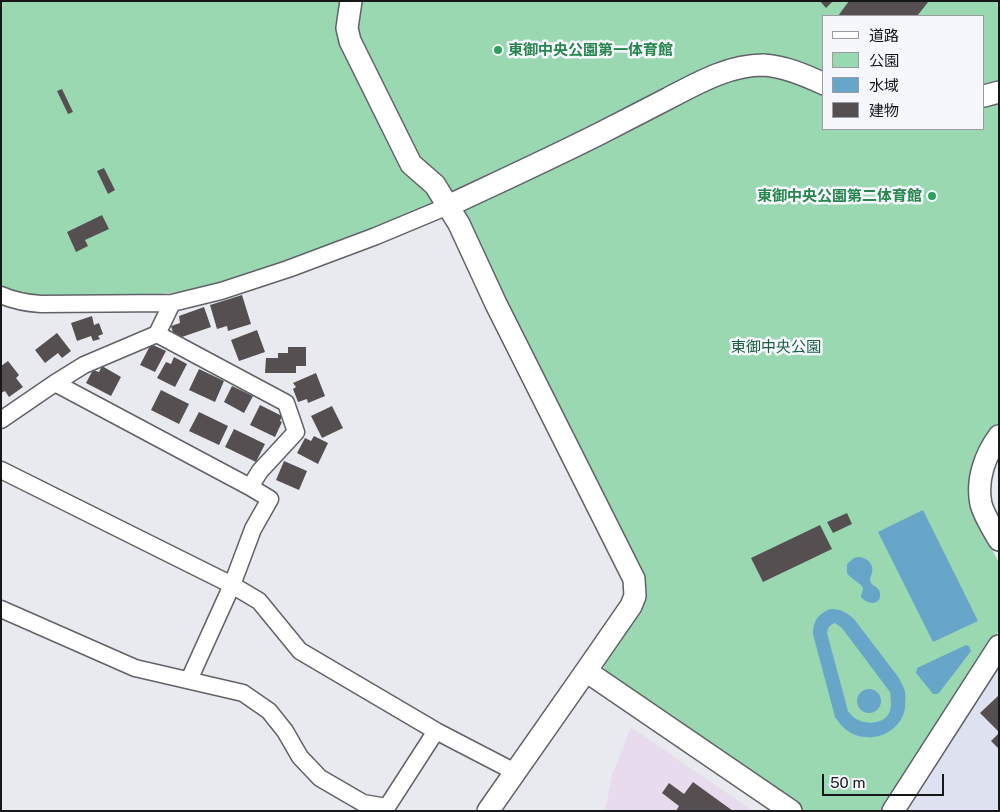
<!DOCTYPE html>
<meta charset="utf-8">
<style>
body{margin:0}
#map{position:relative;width:1000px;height:812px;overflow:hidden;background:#e8eaf0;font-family:"Public Sans","Noto Sans JP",sans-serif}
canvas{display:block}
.frame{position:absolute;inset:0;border:2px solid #161719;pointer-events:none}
.legend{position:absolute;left:822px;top:15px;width:162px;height:115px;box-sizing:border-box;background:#f6f7fd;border:1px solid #9c9da2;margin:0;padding:6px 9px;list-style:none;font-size:15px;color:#161719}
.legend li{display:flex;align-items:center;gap:10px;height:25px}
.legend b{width:25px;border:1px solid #9c9da2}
.scale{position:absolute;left:822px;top:774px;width:122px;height:22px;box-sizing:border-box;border:2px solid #161719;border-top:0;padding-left:6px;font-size:15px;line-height:18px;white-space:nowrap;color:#161719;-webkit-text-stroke:4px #f6f7fd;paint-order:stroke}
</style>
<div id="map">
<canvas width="1000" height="812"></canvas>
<div class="frame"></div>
<ul class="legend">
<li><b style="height:6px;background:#fff"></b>道路</li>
<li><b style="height:14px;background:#9ad8b2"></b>公園</li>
<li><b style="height:14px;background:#67a5c9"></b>水域</li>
<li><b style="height:14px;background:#554f52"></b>建物</li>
</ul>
<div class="scale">50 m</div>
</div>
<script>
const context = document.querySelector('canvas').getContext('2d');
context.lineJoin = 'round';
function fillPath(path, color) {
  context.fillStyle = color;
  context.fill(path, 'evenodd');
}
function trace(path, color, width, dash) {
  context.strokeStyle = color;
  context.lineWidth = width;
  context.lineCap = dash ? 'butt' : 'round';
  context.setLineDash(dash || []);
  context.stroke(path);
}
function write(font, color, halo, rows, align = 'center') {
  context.font = font + ' "Public Sans","Noto Sans JP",sans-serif';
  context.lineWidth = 5;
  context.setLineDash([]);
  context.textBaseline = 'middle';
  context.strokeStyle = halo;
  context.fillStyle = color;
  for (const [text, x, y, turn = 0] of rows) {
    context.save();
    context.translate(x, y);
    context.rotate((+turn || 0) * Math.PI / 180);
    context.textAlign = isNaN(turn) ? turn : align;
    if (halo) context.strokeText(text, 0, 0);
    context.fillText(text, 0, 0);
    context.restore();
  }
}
const commercial = new Path2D(`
 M631,727l122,84h-148l7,-36z`);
const built = new Path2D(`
 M999,663v148h-97z`);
const green = new Path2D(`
 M1,1h998v426l-27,83 27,53v67l-115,181h-82l-195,-136 -3,-8 2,-9 33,-52 -187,-412 -65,30 -48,20 -96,32 -51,15 -33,3 -110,2 -22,-1 -26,-8zM824,16h160v113h-160z`);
const water = new Path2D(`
 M923,510l55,111 -45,21 -55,-110z
 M859,557c9,1 15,7 13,16 -1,3 -2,5 -2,8 2,6 9,5 10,12 2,12 -12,13 -19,4 0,-3 2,-6 2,-9 -1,-4 -12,-9 -16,-15v-9l7,-6z
 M830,609c11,0 16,3 24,10l45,59c2,5 5,9 6,14 1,5 0,11 0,16 -4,25 -33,36 -54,25 -7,-4 -12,-10 -16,-16l-22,-83c0,-13 5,-20 17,-25zM835,623l7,5 48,64c1,7 2,14 -1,21 -5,11 -22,12 -33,6 -3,-2 -6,-5 -8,-8l-21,-78c1,-6 3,-8 8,-10z
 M966,645l3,1 2,5 -32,42 -2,1h-4l-17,-21 1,-5z
 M857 701a12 12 0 1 1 24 0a12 12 0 1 1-24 0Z`);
const building = new Path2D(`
 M820,1h13l-7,7z
 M849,1h80l-12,15h-79z
 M62,89l11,23 -5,2 -11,-23z
 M104,168l11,22 -7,4 -11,-23z
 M102,215l7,14 -24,11 3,6 -12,6 -9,-20z
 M242,295l9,29 -23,7 -1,-5 -10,3 -7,-24z
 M204,307l7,20 -32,11 -5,-2 -3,-10 9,-3 -1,-7z
 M92,316l2,9 5,-2 4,11 -5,2 2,3 -7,2 -2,-5 -14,5 -6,-18z
 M257,330l8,22 -26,9 -8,-21z
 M57,333l14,18 -9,7 -4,-5 -13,10 -10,-13z
 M151,344l15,7 -11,21 -15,-7z
 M288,347h18v19h-10v7h-31l1,-15h12v-5h10z
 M174,357l13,7 -12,23 -18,-9 9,-16 5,2z
 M8,361l11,14 -3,3 7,9 -14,10 -4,-6 -4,2v-27z
 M102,366l19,11 -10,19 -25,-13 7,-13 6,2z
 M199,369l25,12 -9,21 -26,-12z
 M316,373l9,23 -17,7 -1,-4 -9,3 -5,-13 3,-2 -3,-4z
 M232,386l21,10 -9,17 -20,-11z
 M161,390l28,14 -10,20 -28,-14z
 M260,405l22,11 -2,5 2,1 -7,15 -25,-12z
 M332,406l11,22 -21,10 -11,-22z
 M199,412l29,14 -9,19 -30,-14z
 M234,429l31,15 -9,18 -31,-15z
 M314,436l14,7 -10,21 -21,-11 8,-15 6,3z
 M284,461l23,10 -8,19 -23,-10z
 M847,513l5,11 -19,9 -6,-11z
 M820,525l12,24 -69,33 -12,-24z
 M999,695v37l-19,-19z
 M999,733v16l-8,-8z
 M693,782l40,29h-57l3,-5 -17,-13 7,-10 15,11z`);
const minor = new Path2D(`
 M1,295c13,6 26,8 40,9l131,-1 49,-12 67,-22 88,-33 72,-30
 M55,383l195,104 10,-16 36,-39 -10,-29 -129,-69
 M1,420l54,-37 29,-18 73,-31 15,-31
 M1,470l231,115 21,-56 17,-30 -20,-12
 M1,609l134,59 108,25 26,18 16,20 15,26 20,21 43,25 24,4 49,-76
 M189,680l43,-95 27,16 41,50 136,80 79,41`);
const tertiary = new Path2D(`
 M351,1l-4,27 3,13 61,123 24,21 24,39 37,80 138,275 1,17 -4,10 -45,65 -98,140
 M984,96l15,-4
 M448,206c51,-24 101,-47 151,-72 23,-12 45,-23 68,-35 29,-15 61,-34 96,-34 21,1 42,10 61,19
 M999,436c-14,19 -23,44 -18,68 3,12 12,25 18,36
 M586,671l205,140
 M893,811l106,-165`);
const markers = [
 [498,50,5,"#2e9e5b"],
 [932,196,5,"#2e9e5b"]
];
const leisureNames = [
 ["東御中央公園第一体育館",508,50],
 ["東御中央公園第二体育館",922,196,"right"]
];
const parkNames = [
 ["東御中央公園",776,347]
];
fillPath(commercial, '#e9dbee');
fillPath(built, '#dee1ef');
fillPath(green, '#9ad8b2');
fillPath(water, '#67a5c9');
fillPath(building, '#554f52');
trace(minor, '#616268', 19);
trace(tertiary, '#616268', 24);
trace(minor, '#fff', 16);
trace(tertiary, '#fff', 21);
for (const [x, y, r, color] of markers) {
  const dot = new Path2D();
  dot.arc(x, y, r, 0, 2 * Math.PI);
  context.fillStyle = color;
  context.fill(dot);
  trace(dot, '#f6f7fd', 2);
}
write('bold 15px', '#27864d', '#f6f7fd', leisureNames, 'left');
write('15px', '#185f3c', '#f6f7fd', parkNames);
</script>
